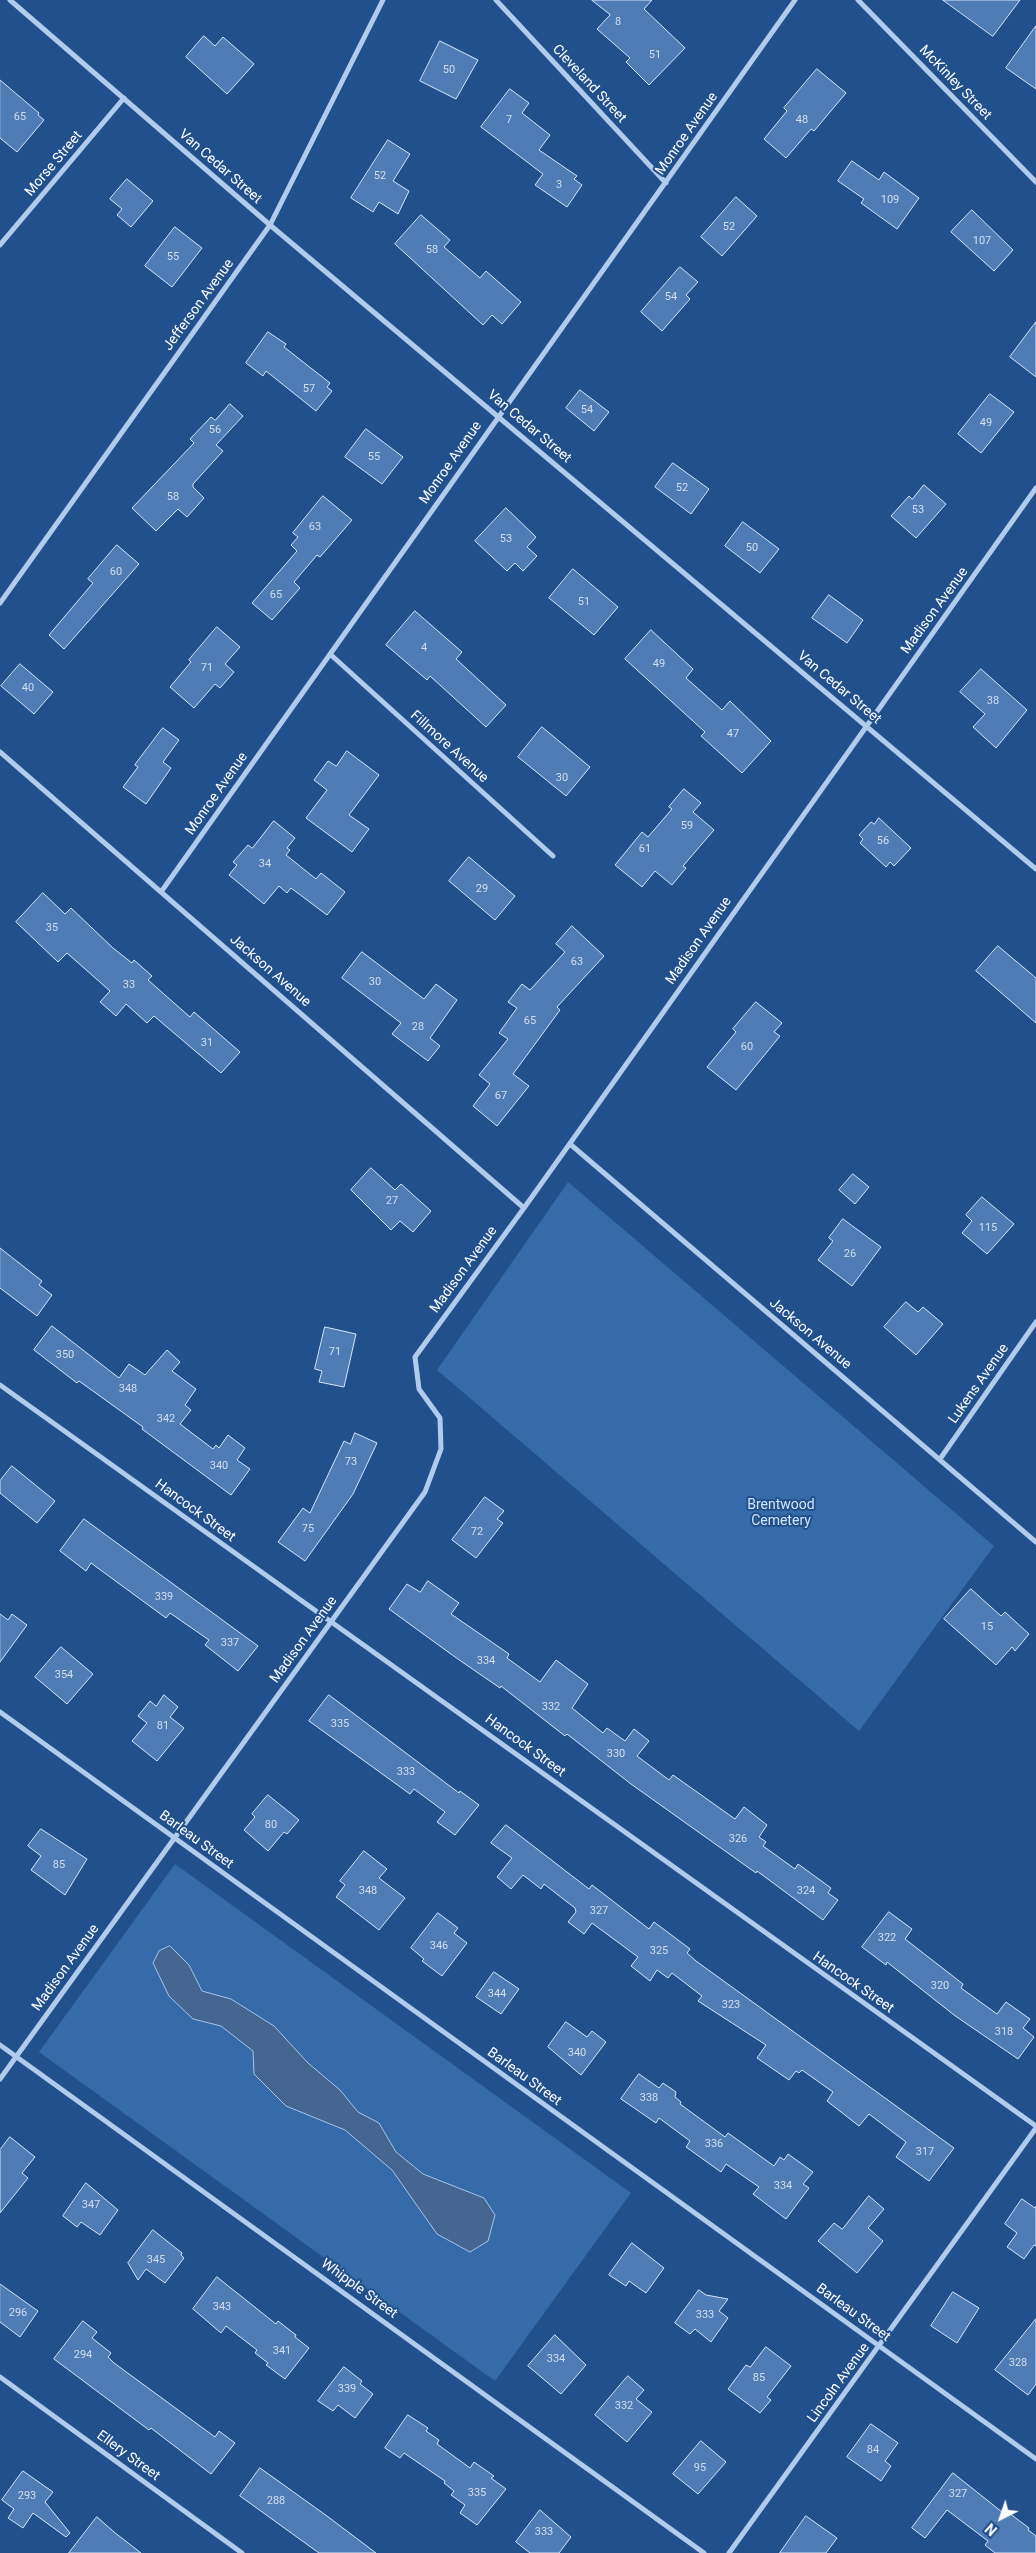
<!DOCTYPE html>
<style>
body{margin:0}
#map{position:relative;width:1036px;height:2553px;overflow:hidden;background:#22508c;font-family:Roboto,sans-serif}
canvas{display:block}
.north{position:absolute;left:976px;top:2493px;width:50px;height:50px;-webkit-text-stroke:4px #22508c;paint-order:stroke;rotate:221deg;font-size:14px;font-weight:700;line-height:20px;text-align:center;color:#fff}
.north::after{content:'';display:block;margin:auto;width:18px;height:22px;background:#fff;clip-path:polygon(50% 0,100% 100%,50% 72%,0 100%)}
</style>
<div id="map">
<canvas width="1036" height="2553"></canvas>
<div class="north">N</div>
</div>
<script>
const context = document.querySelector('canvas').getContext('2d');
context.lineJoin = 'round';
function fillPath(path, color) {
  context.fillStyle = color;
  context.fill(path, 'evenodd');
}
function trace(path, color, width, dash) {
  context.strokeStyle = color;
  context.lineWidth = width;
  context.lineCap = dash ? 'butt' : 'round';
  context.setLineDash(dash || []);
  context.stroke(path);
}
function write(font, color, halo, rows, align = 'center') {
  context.font = font + ' Roboto,sans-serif';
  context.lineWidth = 4;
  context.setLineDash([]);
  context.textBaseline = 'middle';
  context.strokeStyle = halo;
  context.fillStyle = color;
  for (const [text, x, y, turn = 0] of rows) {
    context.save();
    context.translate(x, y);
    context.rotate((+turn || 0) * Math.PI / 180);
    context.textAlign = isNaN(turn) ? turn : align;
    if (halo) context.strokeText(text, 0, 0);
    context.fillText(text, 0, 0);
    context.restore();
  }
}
const green = new Path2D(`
 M568,1182l426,364 -135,185 -422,-361z
 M175,1864l456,329 -136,188 -456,-329z`);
const water = new Path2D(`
 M170,1946l19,19 13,26 29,8 43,27 34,37 32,27 18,22 21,11 17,29 27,22 61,24 11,17 -7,26 -18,11 -33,-18 -45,-64 -47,-40 -59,-24 -32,-32 -1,-23 -32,-25 -28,-7 -24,-23 -16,-33 6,-12z`);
const building = new Path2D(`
 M592,0h60l-8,9 41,39 -36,37 -23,-23 4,-4 -33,-29 13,-14z
 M943,0h77l-27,36z
 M1036,26v63l-30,-21z
 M204,36l11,10 8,-9 31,27 -27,30 -41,-37z
 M440,41l38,19 -22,39 -36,-18z
 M817,69l29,24 -32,38 -3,-2 -25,29 -22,-19 23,-28 -3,-3z
 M0,80l39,33 -1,2 6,5 -27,32 -17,-14z
 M510,89l19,14 -7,10 28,22 -11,15 38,26 -3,3 8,6 -15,22 -32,-22 8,-11 -62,-47z
 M388,140l22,14 -17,27 16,10 -11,23 -19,-12 -6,10 -22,-14z
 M852,161l27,19 5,-8 35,26 -22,31 -36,-26 3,-4 -26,-18z
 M127,179l26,22 -22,26 -14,-12 5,-6 -12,-10z
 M736,197l21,19 -35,40 -21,-19z
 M972,210l41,40 -19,21 -43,-39z
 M421,215l29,25 -6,7 36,31 6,-7 35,31 -19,22 -10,-9 -9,10 -88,-81z
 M175,227l27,21 -30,39 -27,-21z
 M680,267l18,15 -12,13 4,4 -28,32 -21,-19z
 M1036,322v55l-26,-20z
 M268,332l18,12 -2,3 46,36 -3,4 5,4 -16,20 -50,-40 -3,5 -17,-13z
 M580,390l29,22 -15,19 -28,-23z
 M990,394l24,18 -33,41 -23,-19z
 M230,404l13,12 -27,29 7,6 -30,33v3l11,11 -17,19 -9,-8 -22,22 -24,-23 62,-65 -4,-4 21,-22 4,3z
 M366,429l37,28 -21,27 -37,-27z
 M673,463l36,26 -18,25 -36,-27z
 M924,485l22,19 -30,34 -25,-22 18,-20 3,3z
 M323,496l29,24 -32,37 -3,-2 -23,27 6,6 -28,32 -20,-17 45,-52 -6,-6 7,-8 -5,-4z
 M506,508l30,29 -9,10 10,9 -14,15 -8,-8 -8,8 -32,-30z
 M743,522l36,27 -19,24 -35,-27z
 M117,545l22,19 -75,85 -15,-14 44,-52 -5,-4z
 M573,569l45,38 -24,28 -45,-37z
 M829,595l34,25 -16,23 -35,-25z
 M415,611l47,41 -6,7 50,46 -20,22 -56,-51 -3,4 -41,-35z
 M217,627l23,20 -15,17 9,8 -14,16 -5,-4 -21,24 -24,-21 21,-25 -2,-2z
 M651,630l42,39 -7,9 36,32 8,-9 41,40 -29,32 -41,-37 4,-4 -80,-73z
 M20,664l33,28 -19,22 -33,-28z
 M981,669l46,41 -31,38 -23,-21 12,-13 -25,-22z
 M542,727l48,40 -24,29 -48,-39z
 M163,728l16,12 -16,22 8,6 -25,36 -23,-17 15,-20 -3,-2z
 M347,751l32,24 -30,40 20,14 -17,23 -46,-34 21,-28 -13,-10 14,-19 8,5z
 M684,789l17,14 -8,9 21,18 -31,36 3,2 -14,17 -17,-14 -13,16 -27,-22 27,-33 6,5 24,-28 -3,-2z
 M879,818l32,30 -17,18 -4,-4 -4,5 -26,-24 3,-4 -4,-4 12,-13 3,2z
 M274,821l21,17 -8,10 3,2 -4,5 30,24 5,-6 24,19 -18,23 -36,-27 -4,5 -8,-7 -15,18 -35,-29 8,-10 -4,-3 15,-17 4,3z
 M469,857l46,39 -20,24 -46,-39z
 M43,893l22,21 6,-6 42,40 19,15 2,-3 18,16 -4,4 42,37 4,-5 46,40 -19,21 -67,-57 -7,7 -21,-19 -10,12 -16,-14 10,-11 -43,-38 -9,9 -42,-40z
 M572,926l32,30 -47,51 3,3 -47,64 16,12 -32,40 -24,-20 17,-22 -11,-9 29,-36 -9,-6 18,-25 -9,-6 14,-18 8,6 35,-38 -9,-8z
 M998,946l38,32v45l-60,-52z
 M362,952l62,47 12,-15 21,16 -27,38 10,8 -12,15 -36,-27 9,-11 -59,-45z
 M756,1002l26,21 -8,9 6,4 -44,54 -29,-23 29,-35 -3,-3z
 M371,1168l24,22 6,-6 30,27 -18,21 -13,-11 -9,9 -40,-40z
 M853,1174l16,13 -14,17 -16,-14z
 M982,1197l32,27 -27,30 -25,-21 10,-12 -6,-6z
 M843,1219l38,28 -29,39 -34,-26 15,-19 -4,-3z
 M0,1248l42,33 -3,4 13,10 -15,21 -37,-28z
 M906,1302l12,10 5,-5 20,17 -27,31 -32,-28z
 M52,1326l67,52 10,-14 16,11 22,-25 13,12 -8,9 24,18 -11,16 6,5 -11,14 33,25 3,-4 3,3 9,-13 17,13 -8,12 13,9 -19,26 -89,-66 1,-2 -64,-46 -2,2 -43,-33z
 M325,1327l31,7 -12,53 -25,-5 3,-11 -7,-2z
 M355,1433l22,10 -24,51 -48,67 -27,-19 25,-34 7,5 34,-72 6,3z
 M12,1466l43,35 -18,22 -37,-30v-12z
 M485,1497l19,14 -7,8 6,4 -27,35 -24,-18z
 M84,1519l174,127 -20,25 -33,-26 4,-5 -39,-27 -4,5 -75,-55 -5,8 -26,-20z
 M428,1581l31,22 -8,11 58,40 -2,4 33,24 16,-22 32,24 -16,24 31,25 4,-5 18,13 9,-12 15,12 -12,15 32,24 4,-5 62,44 9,-12 23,18 -8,12 7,5 -3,4 32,23 3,-5 33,24 -3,5 10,7 -15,20 -66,-49 -1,2 -125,-89 -64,-50 -2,2 -64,-50 -1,2 -45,-31 -66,-48 18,-25 13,8z
 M971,1589l30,27 4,-4 24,22 -14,17 -3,-4 -16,18 -52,-46z
 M0,1614l8,6 4,-6 15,11 -27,37z
 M61,1647l32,27 -26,30 -32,-27z
 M164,1695l14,12 -8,10 14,11 -27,33 -25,-20 15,-18 -9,-7 12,-15 6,5z
 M329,1695l130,98 1,-2 19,14 -24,30 -18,-13 8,-10 -31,-23 -4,5 -101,-73z
 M268,1795l31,25 -12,14 -3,-2 -16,19 -24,-21 11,-13 -3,-3z
 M506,1825l83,64 3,-4 57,44 5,-7 36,27 -3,4 9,8 258,187 -25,33 -33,-24 10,-15 -37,-28 -10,12 -32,-25 6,-9 -31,-22 -3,3 -3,-2 -7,9 -32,-22 9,-13 -68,-44 4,-5 -30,-23 -4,5 -11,-8 -7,11 -19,-15 7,-9 -46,-34 -8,11 -16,-12 8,-10 -1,-4 -31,-24 -3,5 -18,-14 -12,14 -14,-12 15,-19 -21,-15z
 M41,1829l46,30 -22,36 -34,-25 10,-14 -13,-10z
 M364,1851l23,18 -8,9 26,20 -26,32 -43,-33 9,-12 -5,-4z
 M889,1912l23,17 -7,10 58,45 -2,4 36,26 9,-12 24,17 -7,9 11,9 -16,22 -64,-44 -67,-53 -1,3 -24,-18z
 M438,1913l20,15 -4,5 13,10 -25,33 -20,-15 2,-2 -13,-11z
 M494,1972l25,17 -18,25 -25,-17z
 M566,2022l21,15 5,-6 14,11 -25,33 -33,-28z
 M639,2074l20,14 4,-5 13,9 -1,5 6,5 -1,2 45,33 3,-4 46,33 6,-9 4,3 4,-6 25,18 -10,12 6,4 -23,31 -33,-25 6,-7 -33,-23 -5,8 -35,-25 4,-6 -31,-23 -3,5 -35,-24z
 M10,2137l25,20 -13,16 6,5 -28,35v-63z
 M86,2183l32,27 -18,25 -19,-13 -4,5 -14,-11z
 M869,2196l15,13 -16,19 15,13 -26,32 -39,-32 16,-18 8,6z
 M1022,2199l13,9 1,-2v40l-2,-1 -10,14 -17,-12 10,-14 -12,-9z
 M153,2230l29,23 -1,2 3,3 -19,25 -19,-14 -8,11 -10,-17z
 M632,2243l32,25 -18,25 -17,-12 -3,5 -17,-11z
 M217,2277l59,47 2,-3 18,14 -1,2 14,11 -24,31 -19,-14 2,-2 -13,-10 2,-3 -31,-24 -5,7 -28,-24z
 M0,2284l38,27 -18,26 -20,-15z
 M699,2290l7,5 22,4 -9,12 9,7 -17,24 -16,-13 -5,5 -15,-11z
 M953,2292l26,16 -22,35 -26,-17z
 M1036,2319v65l-8,11 -33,-25z
 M83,2321l14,11 -5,6 19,15 -3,4 6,6 101,74 4,-6 16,12 -24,31 -60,-46 -2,2 -95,-71z
 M555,2335l31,30 -25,29 -33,-28z
 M766,2347l25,19 -24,31 4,3 -11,13 -32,-24 18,-24 4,2z
 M344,2367l18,14 -2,3 13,10 -18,24 -17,-13 -5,6 -15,-10z
 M628,2376l16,14 -8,9 16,13 -25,30 -32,-27z
 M408,2415l20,13 -2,3 13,9 -2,4 33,24 4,-6 20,14 -3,2 15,11 -29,36 -17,-12 5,-8 -14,-10 3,-4 -10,-8 1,-2 -41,-28 -4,5 -15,-10z
 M871,2424l27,19 -13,18 6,5 -10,15 -34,-24z
 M701,2441l25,21 -28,32 -25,-20z
 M260,2468l67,48 49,37h-57l-79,-57z
 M23,2471l30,21 -8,10 25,31 -4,4 -33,-24 -10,15 -15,-10 6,-9 -12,-9z
 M953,2473l54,43 2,-3 20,15 -1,2 8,6v17h-41l-10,-8 3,-4 -41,-31 -22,28 -13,-10z
 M540,2510l31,27 -12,16h-29l-14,-11z
 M806,2516l31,22 -11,15h-46z
 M97,2517l17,15 27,21h-72z`);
const minor = new Path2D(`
 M10,0l260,225 766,644
 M496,0l170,183
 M858,0l178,182
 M0,245l124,-147
 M0,603l270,-378 113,-225
 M330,654l223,202
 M0,752l524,456
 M161,892l634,-892
 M570,1144l466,398
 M0,1385l1036,741
 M940,1459l96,-137
 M0,1712l1036,747
 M0,2045l704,508
 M0,2079l425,-587 16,-43 -1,-31 -21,-29 -4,-32 109,-149 512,-720
 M0,2377l242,176
 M729,2553l307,-425`);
const numberNames = [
 ["8",618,22],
 ["51",655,55],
 ["50",449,70],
 ["65",20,117],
 ["7",509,120],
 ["48",802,120],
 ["52",380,176],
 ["3",559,185],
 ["109",890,200],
 ["52",729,227],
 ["107",982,241],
 ["58",432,250],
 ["55",173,257],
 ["54",671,297],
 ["57",309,389],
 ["54",587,410],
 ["49",986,423],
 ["56",215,430],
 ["55",374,457],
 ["52",682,488],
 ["58",173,497],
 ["53",918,510],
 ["63",315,527],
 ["53",506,539],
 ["50",752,548],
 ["60",116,572],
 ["65",276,595],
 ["51",584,602],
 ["4",424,648],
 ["49",659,664],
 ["71",207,668],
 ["40",28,688],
 ["38",993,701],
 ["47",733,734],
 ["30",562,778],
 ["59",687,826],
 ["56",883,841],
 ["61",645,849],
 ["34",265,864],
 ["29",482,889],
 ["35",52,928],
 ["63",577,962],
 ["30",375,982],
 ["33",129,985],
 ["65",530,1021],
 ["28",418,1027],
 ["31",207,1043],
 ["60",747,1047],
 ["67",501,1096],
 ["27",392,1201],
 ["115",988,1228],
 ["26",850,1254],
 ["71",335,1352],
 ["350",65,1355],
 ["348",128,1389],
 ["342",166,1419],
 ["73",351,1462],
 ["340",219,1466],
 ["75",308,1529],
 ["72",477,1532],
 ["339",164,1597],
 ["15",987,1627],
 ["337",230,1643],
 ["334",486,1661],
 ["354",64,1675],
 ["332",551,1707],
 ["335",340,1724],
 ["81",163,1726],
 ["330",616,1754],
 ["333",406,1772],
 ["80",271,1825],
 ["326",738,1839],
 ["85",59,1865],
 ["348",368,1891],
 ["324",806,1891],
 ["327",599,1911],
 ["322",887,1938],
 ["346",439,1946],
 ["325",659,1951],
 ["320",940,1986],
 ["344",497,1994],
 ["323",731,2005],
 ["318",1004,2032],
 ["340",577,2053],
 ["338",649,2098],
 ["336",714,2144],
 ["317",925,2152],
 ["334",783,2186],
 ["347",91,2205],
 ["345",156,2260],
 ["343",222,2307],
 ["296",18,2313],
 ["333",705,2315],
 ["341",282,2351],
 ["294",83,2355],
 ["334",556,2359],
 ["328",1018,2363],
 ["85",759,2378],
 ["339",347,2389],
 ["332",624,2406],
 ["84",873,2450],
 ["95",700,2468],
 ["335",477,2493],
 ["327",958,2494],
 ["293",27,2496],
 ["288",276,2501],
 ["333",544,2532]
];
const streetNames = [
 ["McKinley Street",955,83,46],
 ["Cleveland Street",589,84,47],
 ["Monroe Avenue",687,134,-55],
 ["Morse Street",54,164,-50],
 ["Van Cedar Street",220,167,41],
 ["Jefferson Avenue",199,305,-54],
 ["Van Cedar Street",529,427,40],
 ["Monroe Avenue",451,463,-55],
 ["Madison Avenue",935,611,-54],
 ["Van Cedar Street",839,688,40],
 ["Fillmore Avenue",449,747,42],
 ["Monroe Avenue",217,794,-55],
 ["Madison Avenue",699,941,-55],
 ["Jackson Avenue",270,971,41],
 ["Madison Avenue",464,1270,-54],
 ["Jackson Avenue",810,1334,40],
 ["Lukens Avenue",979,1384,-55],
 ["Hancock Street",195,1511,36],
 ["Madison Avenue",304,1640,-54],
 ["Hancock Street",525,1746,36],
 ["Barleau Street",196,1840,36],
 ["Madison Avenue",66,1968,-54],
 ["Hancock Street",853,1983,35],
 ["Barleau Street",524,2077,36],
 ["Whipple Street",359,2289,36],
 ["Barleau Street",853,2313,36],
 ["Lincoln Avenue",839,2383,-54],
 ["Ellery Street",128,2456,36]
];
const parkNames = [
 ["Brentwood",781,1505],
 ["Cemetery",781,1521]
];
fillPath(green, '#366aa9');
fillPath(water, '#466692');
trace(water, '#a4c5ec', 1);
fillPath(building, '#4f7cb5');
trace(building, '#d5e5f8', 1);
trace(minor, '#b0cbeb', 5);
write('11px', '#d3deec', null, numberNames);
write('14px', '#fff', '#22508c', streetNames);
write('14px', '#d5e5f8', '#22508c', parkNames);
</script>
